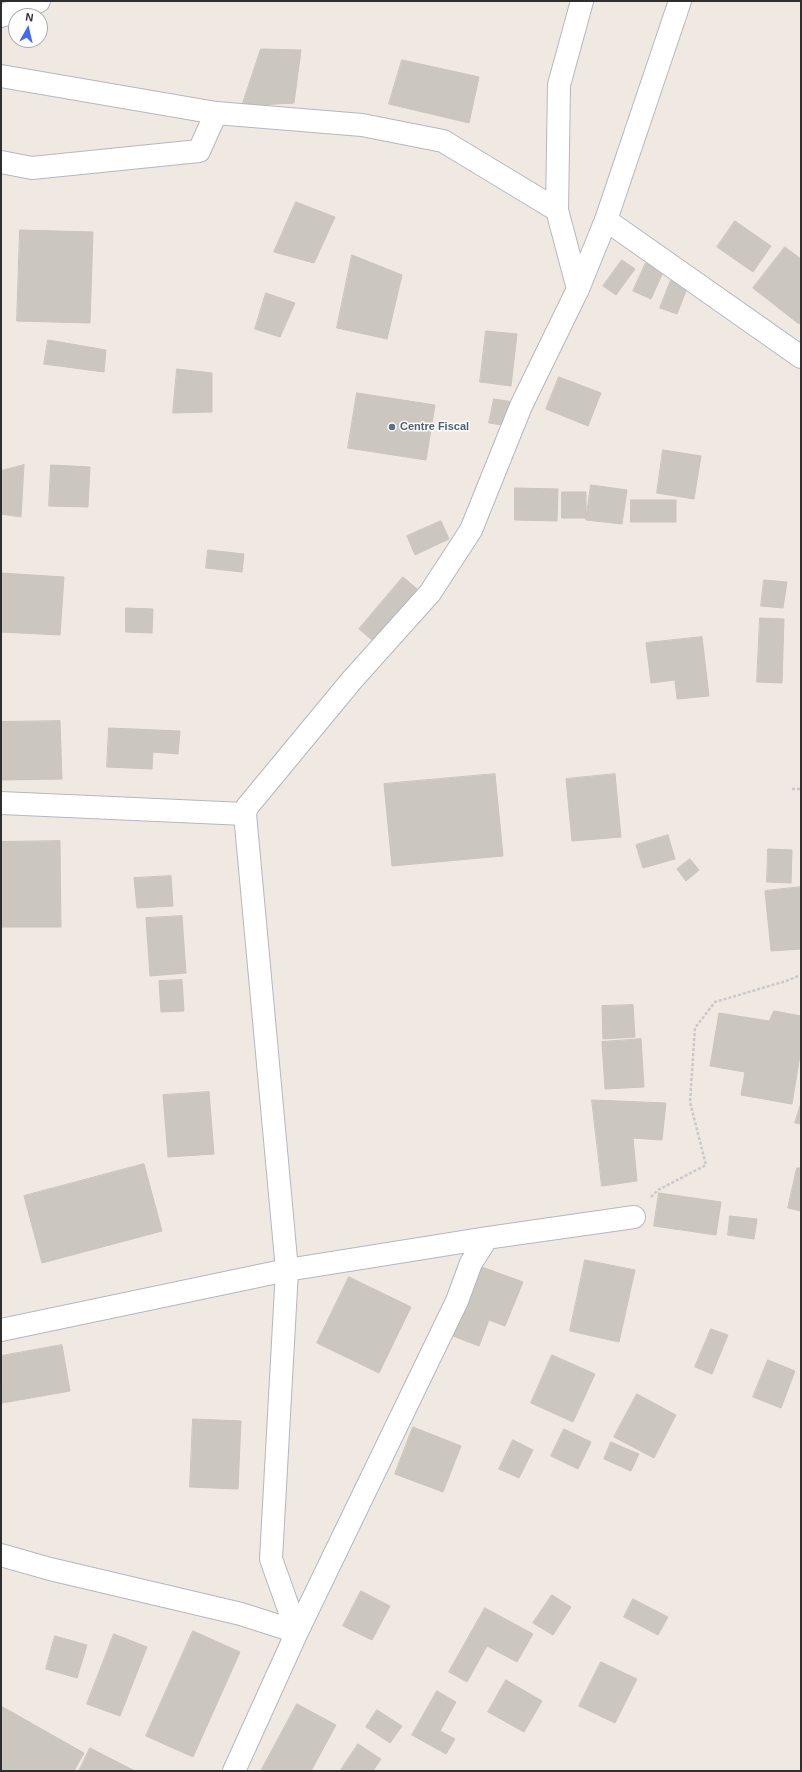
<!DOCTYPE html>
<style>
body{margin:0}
#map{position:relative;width:802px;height:1772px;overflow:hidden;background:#efe9e1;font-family:Helvetica,sans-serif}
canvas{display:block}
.frame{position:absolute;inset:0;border:2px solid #2e2e2e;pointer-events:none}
.north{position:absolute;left:8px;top:8px;width:40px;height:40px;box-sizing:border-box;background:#fff;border:1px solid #ababab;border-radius:50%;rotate:8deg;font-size:11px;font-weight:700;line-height:16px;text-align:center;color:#2e2e2e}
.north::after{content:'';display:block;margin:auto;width:14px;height:18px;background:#4469f8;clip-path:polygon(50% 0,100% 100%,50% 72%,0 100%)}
</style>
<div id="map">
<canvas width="802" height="1772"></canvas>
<div class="frame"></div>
<div class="north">N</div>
</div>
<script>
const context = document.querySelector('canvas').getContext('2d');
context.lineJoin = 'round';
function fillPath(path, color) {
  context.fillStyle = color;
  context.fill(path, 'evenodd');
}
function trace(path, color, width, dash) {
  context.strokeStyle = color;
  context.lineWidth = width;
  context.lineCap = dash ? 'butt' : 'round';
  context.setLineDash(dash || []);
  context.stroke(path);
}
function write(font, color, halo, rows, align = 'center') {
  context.font = font + ' Helvetica,sans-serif';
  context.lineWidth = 3;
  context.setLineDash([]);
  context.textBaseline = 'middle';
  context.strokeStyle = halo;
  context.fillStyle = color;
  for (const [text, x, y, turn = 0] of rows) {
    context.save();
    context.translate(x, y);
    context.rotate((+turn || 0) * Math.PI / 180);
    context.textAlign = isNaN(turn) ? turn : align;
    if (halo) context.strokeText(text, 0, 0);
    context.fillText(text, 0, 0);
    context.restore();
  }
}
const building = new Path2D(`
 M261,49l40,1 -7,53 -52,3z
 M402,60l77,17 -10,46 -80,-19z
 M296,202l39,15 -21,46 -40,-11z
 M735,221l36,25 -18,26 -36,-25z
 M20,230l73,2 -3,91 -73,-2z
 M785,247l16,12v62l-2,3 -46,-36z
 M352,255l50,20 -15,64 -50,-11z
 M622,260l13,9 -19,26 -13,-9z
 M646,263l18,7 -13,29 -18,-8z
 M671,280l17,6 -11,28 -17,-6z
 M266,293l29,10 -15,34 -25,-8z
 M486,331l31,3 -6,52 -31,-4z
 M48,340l58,10 -2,22 -60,-8z
 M177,369l35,4v39l-39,1z
 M559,377l42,16 -13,33 -42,-17z
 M357,393l78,12 -9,55 -78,-12z
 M494,399l19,3 -4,24 -20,-3z
 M663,450l38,6 -7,43 -37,-6z
 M24,465l-3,52 -20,-3v-43z
 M51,465l39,2 -2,40 -39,-1z
 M591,485l36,5 -5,34 -36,-4z
 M515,488l43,1 -1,32 -42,-1z
 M562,492h24v26h-24z
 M631,500h45v22h-45z
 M441,521l8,18 -34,16 -8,-19z
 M208,550l36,4 -2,18 -36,-4z
 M1,573l63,4 -4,58 -59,-3z
 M403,577l19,16 -44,52 -19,-16z
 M764,580l23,2 -4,26 -22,-2z
 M126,608l27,1 -1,24 -26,-1z
 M760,618l24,1 -2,64 -25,-1z
 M702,637l7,59 -32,3 -2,-19 -24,3 -5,-40z
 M60,721l2,58 -61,1v-58z
 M109,728l71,3 -2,23 -25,-2 -1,17 -45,-2z
 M495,774l8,82 -111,10 -8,-82z
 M615,774l6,63 -49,4 -6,-62z
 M668,835l7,24 -32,9 -7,-23z
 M60,841l1,86h-60v-85z
 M768,849l24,1 -1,33 -24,-1z
 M690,859l9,11 -13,11 -9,-12z
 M171,876l2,30 -36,2 -3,-30z
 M801,887v62l-30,2 -6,-60z
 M182,916l4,57 -36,3 -4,-58z
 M182,980l2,31 -23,1 -2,-31z
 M633,1005l2,32 -32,2 -1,-33z
 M774,1011l27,5v33l-9,55 -51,-9 4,-23 -35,-6 9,-53 50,8z
 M641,1039l3,48 -39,2 -3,-47z
 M209,1092l5,62 -46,3 -5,-62z
 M592,1100l74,3 -4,37 -29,-2 4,43 -35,5z
 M801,1103v21l-6,-1z
 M144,1164l18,67 -120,32 -18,-67z
 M797,1168h4v43l-13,-3z
 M659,1193l62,9 -5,33 -62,-9z
 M730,1216l27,3 -3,20 -26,-4z
 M585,1260l50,10 -16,72 -49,-11z
 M471,1263l52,19 -18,44 -16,-6 -10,26 -26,-10 11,-28z
 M349,1277l62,30 -32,66 -62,-30z
 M711,1329l17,6 -16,39 -17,-7z
 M62,1345l8,46 -68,12 -1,-47z
 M552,1355l43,19 -22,48 -42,-19z
 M768,1360l27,11 -14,37 -28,-11z
 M637,1394l39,21 -22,43 -40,-21z
 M193,1419l48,2 -3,68 -48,-2z
 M413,1427l48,19 -18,46 -48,-18z
 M564,1429l27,13 -13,27 -27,-13z
 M513,1440l20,10 -14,28 -20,-9z
 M611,1442l28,12 -8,17 -27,-12z
 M361,1591l29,15 -18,34 -29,-14z
 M552,1595l19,12 -18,28 -20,-12z
 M633,1599l35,18 -10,18 -34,-18z
 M485,1608l48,26 -16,28 -30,-16 -20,36 -18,-10z
 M193,1631l47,21 -47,105 -47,-21z
 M114,1634l33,13 -27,69 -33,-12z
 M55,1636l32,9 -10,33 -31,-9z
 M601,1662l36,17 -22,44 -36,-17z
 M506,1680l36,21 -18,31 -36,-20z
 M437,1691l19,11 -16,29 15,8 -9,15 -34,-19z
 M297,1704l39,21 -25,46h-50z
 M1,1706l83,47 -10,18h-73z
 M377,1710l25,16 -12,17 -24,-16z
 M358,1744l23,15 -8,12h-29l-3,-1z
 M90,1748l45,23h-56z`);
const path = new Path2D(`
 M792,789h9
 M651,1197l7,-7 48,-25 -16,-63 5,-74 20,-26 71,-21 15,-6`);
const minor = new Path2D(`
 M1,16l38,-15
 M1,76l215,37 146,12 81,16 114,69
 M1,162l31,6 167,-17 17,-38
 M606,220l195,137
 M578,289l-21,-79 2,-125 23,-84
 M245,814l42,456 -16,289 26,73
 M1,1330l286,-60 200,-32 147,-21
 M1,1555l49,14 191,45 56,18
 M234,1771l63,-139 160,-331 14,-38 16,-25`);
const tertiary = new Path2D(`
 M1,803l244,11 2,-7 105,-127 78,-87 41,-63 50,-124 57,-117 28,-69 74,-219`);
const markers = [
 [392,427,4,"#5c6f8a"]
];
const serviceNames = [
 ["Centre Fiscal",400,427]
];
fillPath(building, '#cbc7bf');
trace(building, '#cbc4ba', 1);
trace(minor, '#b4b7c1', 24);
trace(tertiary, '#b4b7c1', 24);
trace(path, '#c9c9c9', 2.5, [3, 2]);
trace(minor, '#fff', 22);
trace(tertiary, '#fff', 22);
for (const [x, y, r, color] of markers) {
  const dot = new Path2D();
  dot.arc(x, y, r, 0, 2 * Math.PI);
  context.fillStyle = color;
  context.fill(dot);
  trace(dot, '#fff', 1.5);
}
write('bold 11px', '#4e5e75', '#fff', serviceNames, 'left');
</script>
